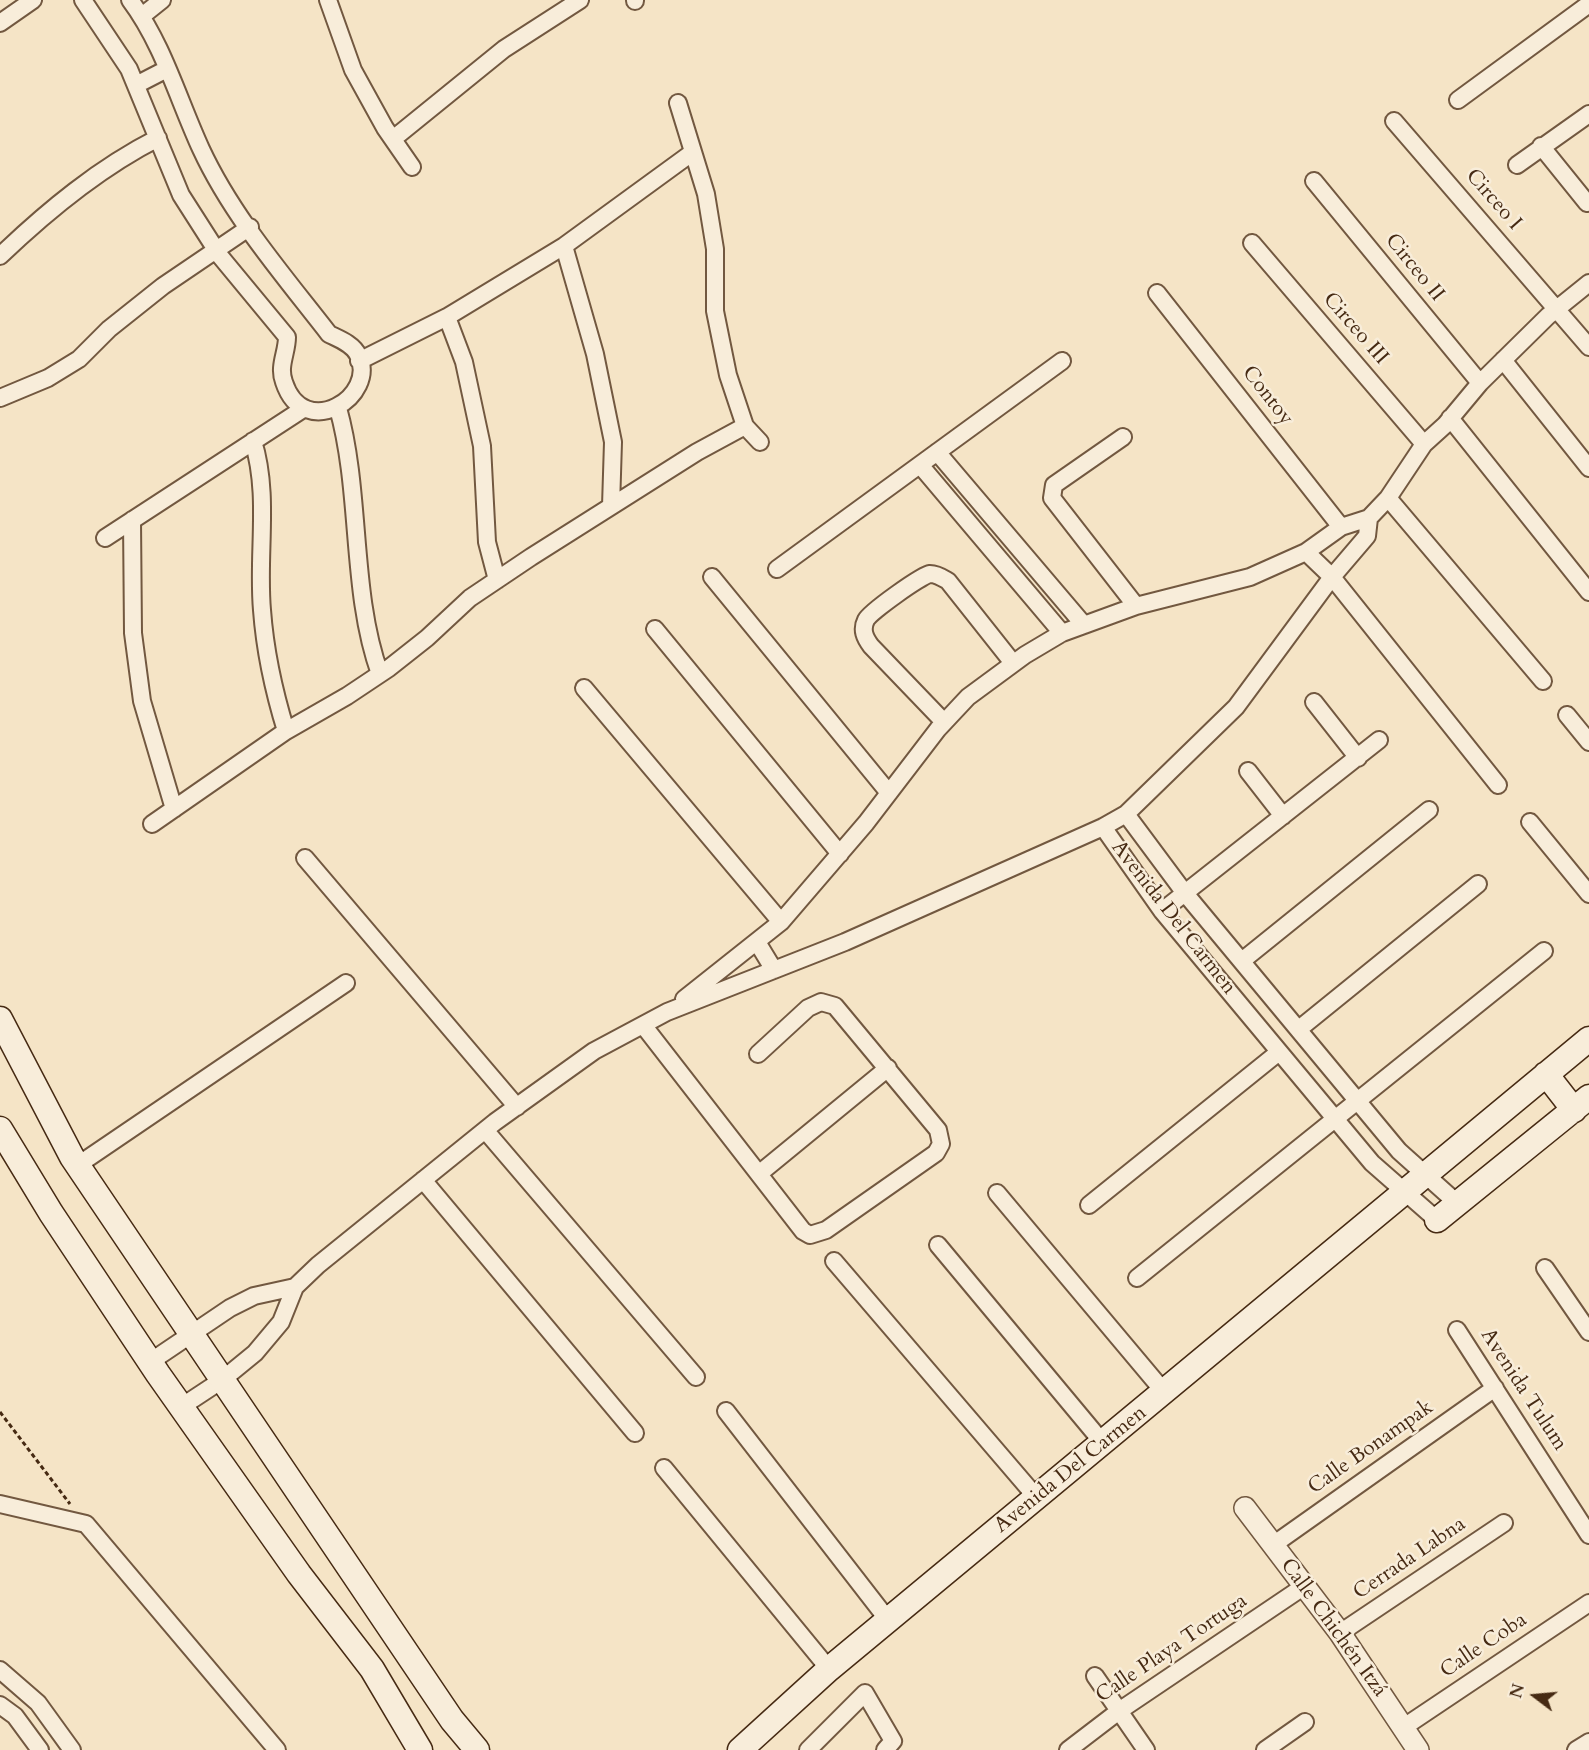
<!DOCTYPE html>
<meta charset="utf-8">
<style>
body{margin:0}
#map{position:relative;width:1589px;height:1750px;overflow:hidden;background:#f5e4c6;font-family:Cardo,serif}
canvas{display:block}
.north{position:absolute;left:1505px;top:1666px;width:60px;height:60px;-webkit-text-stroke:4px #f8edda;paint-order:stroke;rotate:286deg;font-size:16px;font-weight:700;line-height:24px;text-align:center;color:#462a13}
.north::after{content:'';display:block;margin:auto;width:21px;height:27px;background:#462a13;clip-path:polygon(50% 0,100% 100%,50% 72%,0 100%)}
</style>
<div id="map">
<canvas width="1589" height="1750"></canvas>
<div class="north">N</div>
</div>
<script>
const context = document.querySelector('canvas').getContext('2d');
context.lineJoin = 'round';
function trace(path, color, width, dash) {
  context.strokeStyle = color;
  context.lineWidth = width;
  context.lineCap = dash ? 'butt' : 'round';
  context.setLineDash(dash || []);
  context.stroke(path);
}
function write(font, color, halo, rows, align = 'center') {
  context.font = font + ' Cardo,serif';
  context.lineWidth = 5;
  context.setLineDash([]);
  context.textBaseline = 'middle';
  context.strokeStyle = halo;
  context.fillStyle = color;
  for (const [text, x, y, turn = 0] of rows) {
    context.save();
    context.translate(x, y);
    context.rotate((+turn || 0) * Math.PI / 180);
    context.textAlign = isNaN(turn) ? turn : align;
    if (halo) context.strokeText(text, 0, 0);
    context.fillText(text, 0, 0);
    context.restore();
  }
}
const path = new Path2D(`
 M0,1412l70,92`);
const minor = new Path2D(`
 M83,0l46,69 52,126 39,61 67,81c0,16 -9,29 -3,45 20,61 95,14 74,-27 -5,-11 -19,-16 -29,-21 -45,-58 -97,-118 -128,-185 -23,-50 -38,-105 -71,-149
 M328,0l25,70 32,58 27,39
 M635,0v1
 M142,16l20,-16
 M0,23l33,-23
 M136,85l31,-16
 M1458,100l131,-96
 M678,103l28,91 9,55v62l13,64 17,51 15,16
 M1394,121l195,226
 M393,139l111,-90 76,-49
 M1541,146l46,57
 M1517,165l72,-51
 M1314,181l166,202
 M1252,243l172,201
 M564,246l31,108 18,88 -2,64
 M0,256c48,-46 99,-88 158,-118
 M1157,293l184,234
 M447,317l17,45 18,84 5,96 10,38
 M1503,360l86,108
 M359,361l88,-44 117,-71 129,-94
 M0,398l48,-20 31,-19 30,-30 54,-43 87,-59
 M338,408c24,86 12,183 42,266
 M1450,418l139,174
 M1123,437l-69,48 -2,13 84,108
 M253,441c17,54 4,113 9,169 3,41 12,82 24,121
 M937,452l147,173
 M920,465l142,168
 M1388,498l155,183
 M132,520l1,113 9,68 32,108
 M105,538l198,-129
 M1306,552l26,25 166,208
 M777,569l285,-208
 M712,577l177,216
 M655,629l185,225
 M584,688l197,234
 M1314,702l44,56
 M1567,715l22,27
 M944,722l-73,-76c-6,-8 -10,-16 -5,-26 4,-8 56,-45 64,-46 7,0 13,4 18,7l65,82
 M1248,771l35,45
 M1126,814l58,78 215,259 58,52
 M1530,822l59,72
 M152,824l134,-93 61,-35 42,-28 38,-30 43,-40 61,-41 166,-105 48,-26
 M1103,827l59,84 210,252 65,57
 M305,858l212,249
 M1162,911l217,-171
 M757,942l17,28
 M1243,960l186,-150
 M684,999l97,-77 85,-99 72,-94 30,-32 57,-42 37,-22 74,-27 114,-29 56,-25 35,-25 28,-9 19,-20 36,-54 21,-19 35,-42 68,-67 41,-33
 M643,1025l160,206 7,4 16,-5 110,-77 5,-9 -3,-14 -103,-124 -14,-4 -13,6 -50,46
 M1299,1029l179,-145
 M485,1130l211,247
 M78,1165l268,-182
 M760,1173l128,-105
 M423,1180l212,253
 M997,1193l168,200
 M1089,1205l190,-153
 M938,1245l165,198
 M834,1261l203,237
 M1545,1268l44,64
 M1137,1278l407,-327
 M1457,1330l132,205
 M150,1362l80,-54 24,-12 41,-9
 M181,1407l41,-27 33,-27 26,-31 14,-35 23,-22 177,-143 99,-71 73,-39 178,-70 258,-115 23,-13 110,-107 96,-130 35,-41 2,-18
 M726,1411l162,209
 M664,1468l165,201
 M0,1504l86,20 191,226
 M1273,1545l222,-157
 M1340,1633l164,-110
 M0,1670l38,33 34,47
 M1095,1676l51,74
 M0,1705l15,11 25,34
 M1404,1727l185,-124
 M808,1750l57,-57 28,48 -8,9
 M1068,1750l51,-39 184,-124
 M1265,1750l40,-28
 M1576,1750l13,-8`);
const tertiary = new Path2D(`
 M1245,1508l95,125 78,117`);
const secondary = new Path2D(`
 M0,1019l72,138 380,563 25,30
 M1546,1074l28,36
 M0,1129l51,84 107,161 141,200 73,95 48,81
 M1437,1220l152,-123
 M740,1750l89,-81 760,-630`);
const streetNames = [
 ["Circeo I",1493,200,49],
 ["Circeo II",1414,268,51],
 ["Circeo III",1355,329,49],
 ["Contoy",1267,396,52],
 ["Avenida Del Carmen",1173,918,52],
 ["Avenida Tulum",1523,1390,57],
 ["Calle Bonampak",1371,1448,-35],
 ["Avenida Del Carmen",1071,1470,-39],
 ["Cerrada Labna",1410,1559,-34],
 ["Calle Chichén Itzá",1333,1628,54],
 ["Calle Coba",1484,1646,-34],
 ["Calle Playa Tortuga",1172,1649,-34]
];
trace(minor, '#725840', 20);
trace(tertiary, '#725840', 24);
trace(secondary, '#462a13', 27);
trace(path, '#462a13', 3, [4.5, 3]);
trace(minor, '#f8edda', 16);
trace(tertiary, '#f8edda', 21);
trace(secondary, '#f8edda', 24);
write('21px', '#462a13', '#f8edda', streetNames);
</script>
